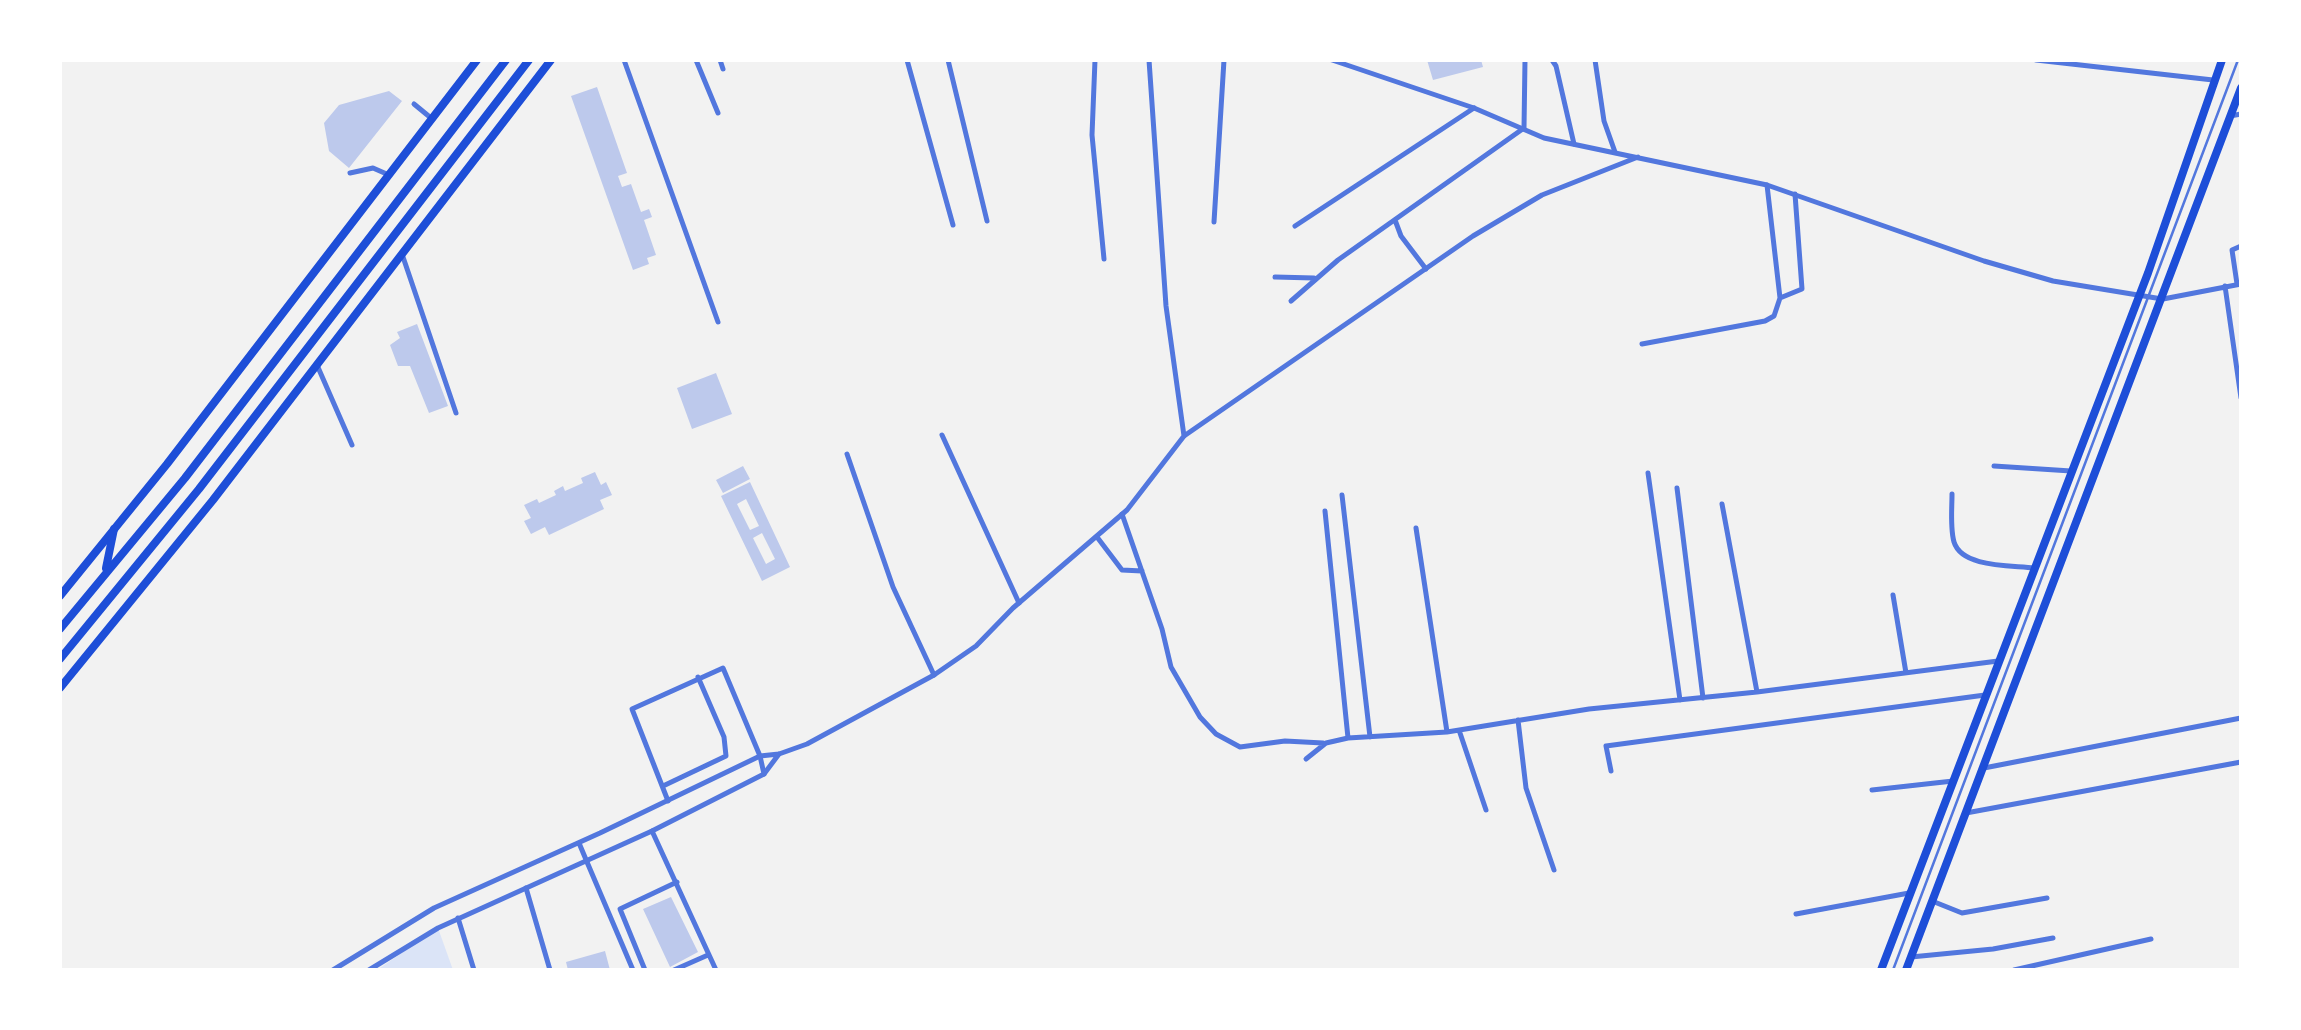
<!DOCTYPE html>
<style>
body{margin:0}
#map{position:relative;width:2301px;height:1030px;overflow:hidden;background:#f2f2f2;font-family:"Public Sans",sans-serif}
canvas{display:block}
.frame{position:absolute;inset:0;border:62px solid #fff;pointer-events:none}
</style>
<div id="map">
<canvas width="2301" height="1030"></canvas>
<div class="frame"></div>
</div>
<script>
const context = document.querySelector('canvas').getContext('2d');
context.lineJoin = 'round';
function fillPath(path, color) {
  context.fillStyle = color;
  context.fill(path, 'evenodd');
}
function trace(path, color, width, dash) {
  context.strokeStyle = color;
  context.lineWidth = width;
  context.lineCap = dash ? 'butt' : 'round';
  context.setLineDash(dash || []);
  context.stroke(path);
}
const green = new Path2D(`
 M438,928l15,42h-76z`);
const building = new Path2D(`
 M1427,60h54l2,7 -50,13z
 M597,87l30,86 -9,3 4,11 9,-3 10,28 8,-3 3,8 -8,3 12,35 -9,3 2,6 -16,6 -62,-174z
 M389,91l13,10 -53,67 -20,-17 -5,-28 15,-18z
 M417,324l31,82 -19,7 -19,-47h-12l-8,-21 10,-7 -3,-6z
 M716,373l16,41 -40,15 -15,-41z
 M743,466l7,13 -27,14 -7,-13z
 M595,472l6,13 5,-3 6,13 -12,5 4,9 -55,26 -4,-8 -14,7 -7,-13 7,-3 -7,-13 13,-6 2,4 17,-8 -2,-4 9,-5 2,5 18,-8 -2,-5z
 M750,482l40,85 -28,14 -41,-85zM746,499l13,27 -9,4 -13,-26zM762,533l13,26 -9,5 -13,-26z
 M671,897l27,55 -28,15 -27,-58z
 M605,951l5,19h-42l-2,-8z`);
const service = new Path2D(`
 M1893,970l345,-910`);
const minor = new Path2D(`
 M624,60l94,262
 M696,60l22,53
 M720,60l3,9
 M907,60l46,165
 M948,60l39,161
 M1095,60l-3,75 12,124
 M1552,60l4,6 18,78
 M1595,60l9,61 11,31
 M2036,60l177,20
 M414,104l17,14
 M2230,116l11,-2
 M350,173l23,-5 16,7
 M1395,220l6,16 25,33
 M1214,222l10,-162
 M1295,226l179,-118
 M402,254l54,159
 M1275,277l39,1
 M2237,284l-5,-34 9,-4
 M2225,286l16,112
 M1780,298l22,-9 -7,-95
 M2163,299l78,-15
 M1291,301l47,-41 186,-132 1,-68
 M1642,344l123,-23 9,-5 6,-18 -13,-113
 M317,365l35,80
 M942,435l77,168
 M847,454l46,133 41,88
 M1994,466l77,5
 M1648,473l32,227
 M1677,488l26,210
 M1952,494c0,15 -2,34 2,48 8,26 58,23 80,26
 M1342,495l28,242
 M1722,504l35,188
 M1325,511l23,227
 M1122,514l40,115 9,38 29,50 16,17 24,13 45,-6 38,2
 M1416,528l31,204
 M1097,537l25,33 20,1
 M1893,595l13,78
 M1518,720l8,68 28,82
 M1459,730l27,80
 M1306,759l20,-16 22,-5 99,-6 142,-23 168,-17 241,-31
 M1984,768l257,-50
 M1611,771l-5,-25 379,-51
 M663,786l63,-30 -2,-19 -26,-60
 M1872,790l81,-9
 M668,801l-36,-92 91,-41 37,88 4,18
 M1966,813l275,-51
 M652,831l64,139
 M587,862l46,108
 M526,888l24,82
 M1932,901l30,12 85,-15
 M1796,914l113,-21
 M458,918l16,52
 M1911,957l82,-8 60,-11
 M645,970l-25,-61 57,-27
 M674,970l34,-15
 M2014,970l137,-31`);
const tertiary = new Path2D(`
 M1149,60l17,246 18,130
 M1332,60l142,48 70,30 223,47 217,76 69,20 109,18
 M579,843l8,19
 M333,970l101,-62 166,-75 160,-77 19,-2 28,-10 127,-69 42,-29 37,-38 114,-98 57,-74 289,-200 69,-41 96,-38
 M369,970l69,-42 214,-97 112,-57 15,-20`);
const primary = new Path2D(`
 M60,596l107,-132 310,-404
 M60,688l153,-188 338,-440
 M1881,970l267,-697 74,-213
 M1906,970l335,-882`);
const trunk = new Path2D(`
 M106,568l8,-39
 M60,629l125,-151 321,-418
 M60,659l139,-170 330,-429`);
fillPath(green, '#dbe4f7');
fillPath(building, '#bdc9ec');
trace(service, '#5277de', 2.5);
trace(minor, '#5277de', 5);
trace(tertiary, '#5277de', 5);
trace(primary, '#1d4ed8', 8);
trace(trunk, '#1d4ed8', 8);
</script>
